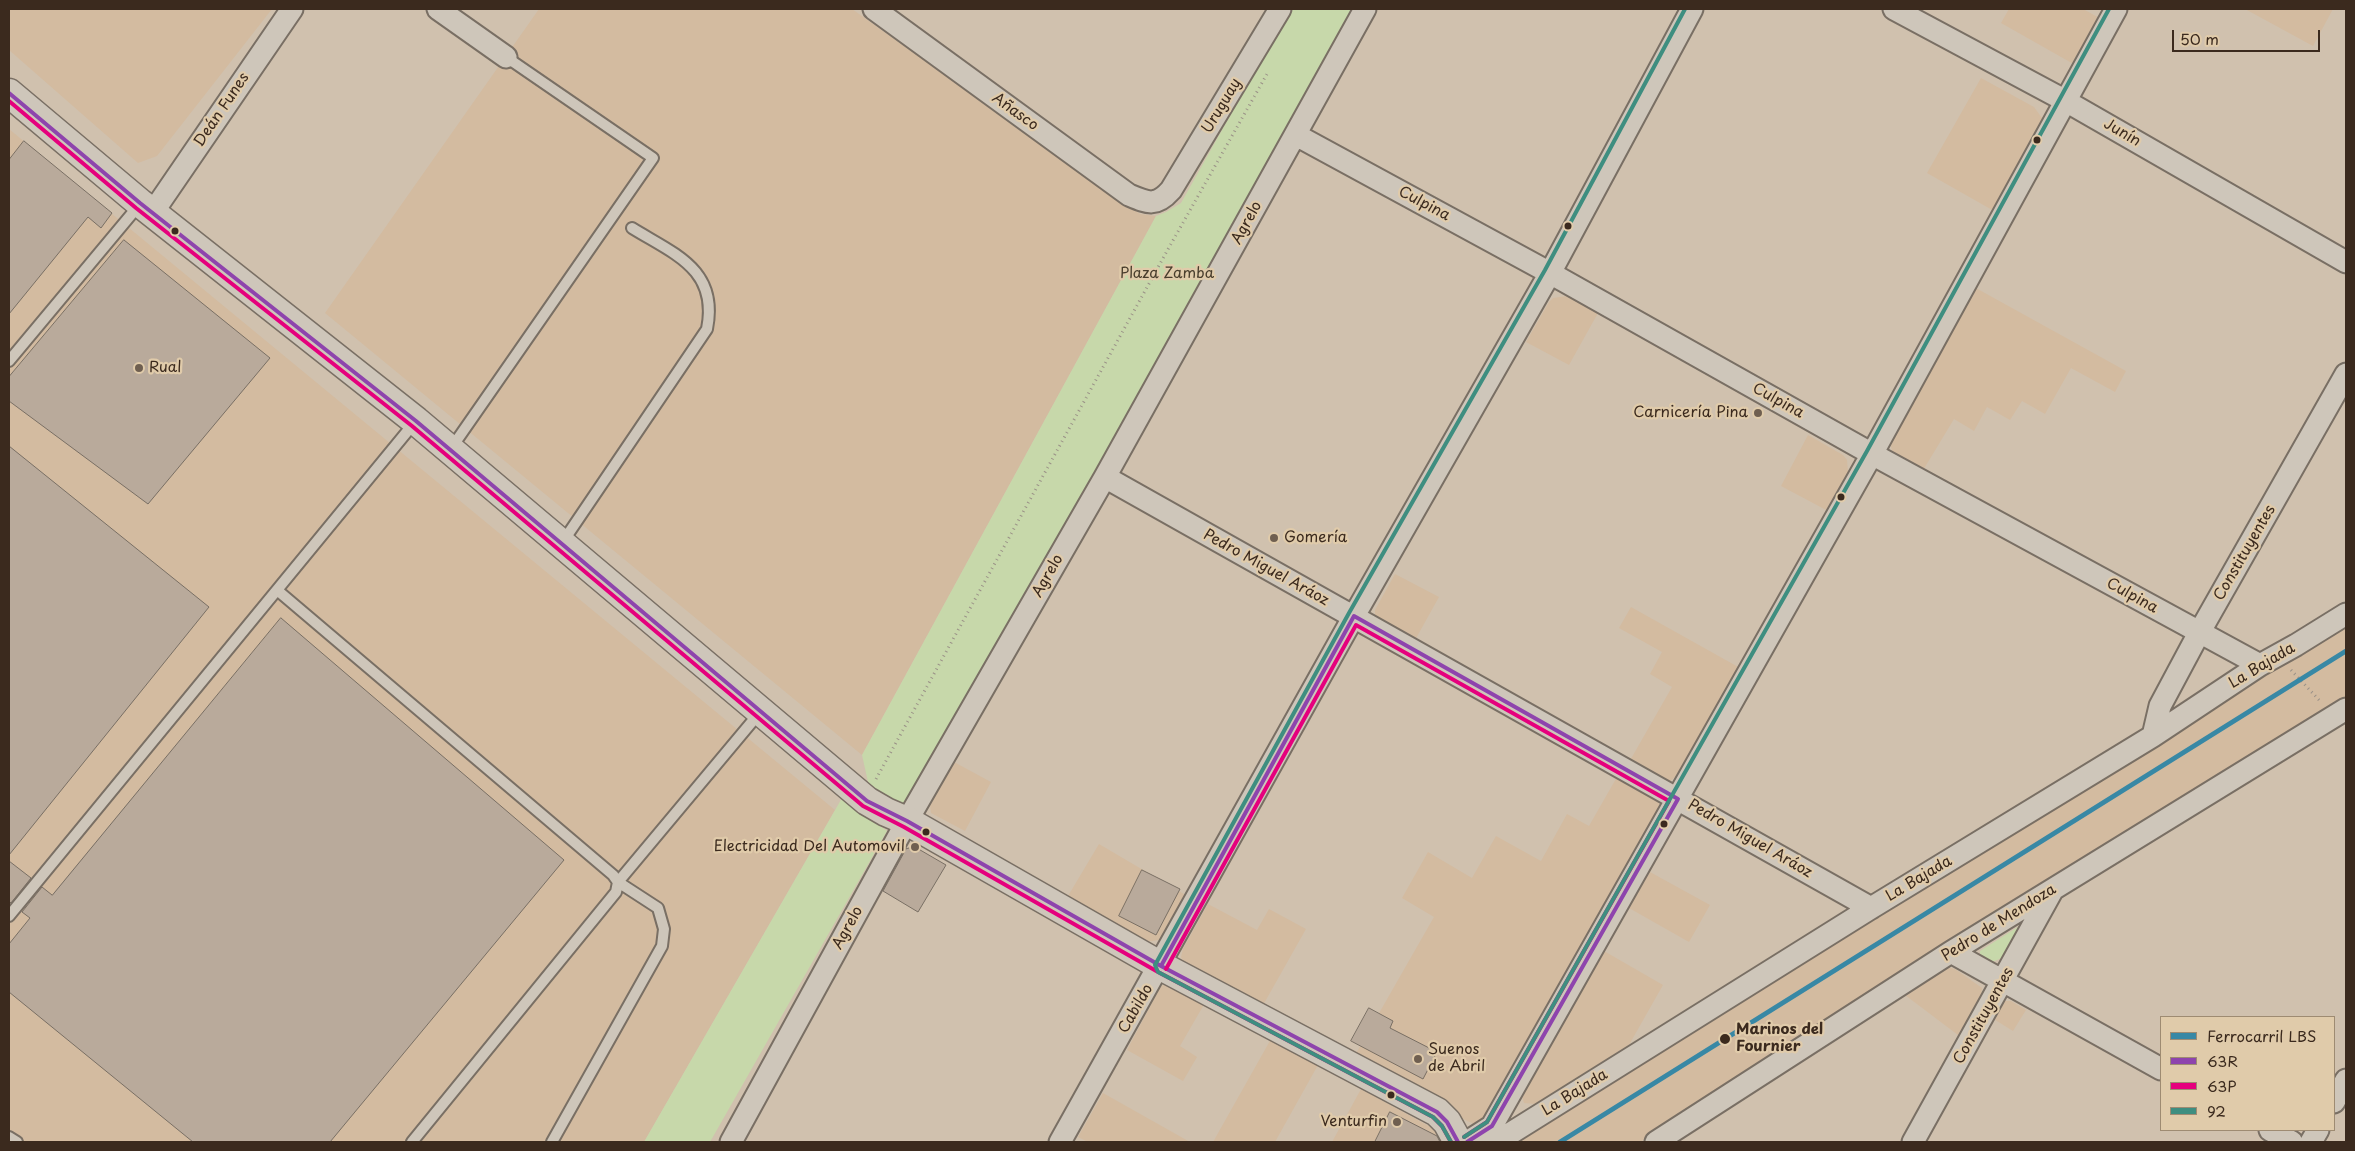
<!DOCTYPE html>
<meta charset="utf-8">
<style>
body{margin:0}
#map{position:relative;width:2355px;height:1151px;overflow:hidden;background:#d0c1ae;font-family:"Playpen Sans",sans-serif}
canvas{display:block}
.frame{position:absolute;inset:0;border:10px solid #3b2a1e;pointer-events:none}
.legend{position:absolute;left:2160px;top:1016px;width:175px;height:115px;box-sizing:border-box;background:#e0cbaa;border:1px solid #9e8b72;margin:0;padding:6px 9px;list-style:none;font-size:15px;color:#3b2a1e}
.legend li{display:flex;align-items:center;gap:10px;height:25px}
.legend b{width:25px;border:1px solid #9e8b72}
.scale{position:absolute;left:2172px;top:30px;width:148px;height:22px;box-sizing:border-box;border:2px solid #3b2a1e;border-top:0;padding-left:6px;font-size:15px;line-height:18px;white-space:nowrap;color:#3b2a1e;-webkit-text-stroke:4px #e0cbaa;paint-order:stroke}
</style>
<div id="map">
<canvas width="2355" height="1151"></canvas>
<div class="frame"></div>
<ul class="legend">
<li><b style="height:6px;background:#3888a5"></b>Ferrocarril LBS</li>
<li><b style="height:6px;background:#8e44ad"></b>63R</li>
<li><b style="height:6px;background:#e5007d"></b>63P</li>
<li><b style="height:6px;background:#3e8e80"></b>92</li>
</ul>
<div class="scale">50 m</div>
</div>
<script>
const context = document.querySelector('canvas').getContext('2d');
context.lineJoin = 'round';
function fillPath(path, color) {
  context.fillStyle = color;
  context.fill(path, 'evenodd');
}
function trace(path, color, width, dash) {
  context.strokeStyle = color;
  context.lineWidth = width;
  context.lineCap = dash ? 'butt' : 'round';
  context.setLineDash(dash || []);
  context.stroke(path);
}
function write(font, color, halo, rows, align = 'center') {
  context.font = font + ' "Playpen Sans",sans-serif';
  context.lineWidth = 4.5;
  context.setLineDash([]);
  context.textBaseline = 'middle';
  context.strokeStyle = halo;
  context.fillStyle = color;
  for (const [text, x, y, turn = 0] of rows) {
    context.save();
    context.translate(x, y);
    context.rotate((+turn || 0) * Math.PI / 180);
    context.textAlign = isNaN(turn) ? turn : align;
    if (halo) context.strokeText(text, 0, 0);
    context.fillText(text, 0, 0);
    context.restore();
  }
}
const built = new Path2D(`
 M9,9h263l-115,147 -19,7 -129,-113z
 M539,9h313l288,205 16,2 -294,539 -537,-442z
 M2009,9h74l20,11 -26,46 -76,-43z
 M2245,9h88l-20,37z
 M1981,78l53,29 8,11v6l-48,87 -67,-38z
 M9,129l826,681 -191,332h-635z
 M1974,287l152,84 -11,21 -44,-24 -26,46 -23,-13 -12,19 -23,-13 -13,24 -20,-12 -32,53 -29,-17 -4,-17z
 M1567,296l31,17 -29,52 -43,-23 23,-40 4,-4z
 M1808,435l35,20 4,5 1,12 -20,39 -47,-25z
 M1395,574l44,23 -25,45 -39,-24v-8z
 M1631,607l109,61 -60,105 -11,9 -41,-18 44,-77 -22,-13 12,-22 -43,-24z
 M2346,622v80l-706,440h-135z
 M954,762l37,20 -26,49 -34,-18 -1,-8z
 M1617,777l39,21 3,5v7l-170,309 -14,5 -8,-3 -113,-64 80,-140 -32,-19 26,-46 44,26 24,-42 45,25 26,-47 22,12z
 M1099,844l90,53 -25,42 -18,3 -78,-46z
 M1650,872l60,33 -21,37 -60,-34z
 M1208,904l49,26 12,-21 37,20 -44,78 -78,-44 -3,-6 2,-8z
 M1604,951l59,34 -34,60 -94,59 -11,-1 -3,-10z
 M1947,967l8,2 27,19 -1,9 -23,38 -57,-43 35,-23z
 M1169,983l37,18 -26,45 17,11 -14,24 -56,-31 34,-64z
 M2005,1001h6l15,9 -13,21 -21,-13 8,-13z
 M1271,1039l47,26 -43,77h-62z
 M1361,1089l75,41 2,12h-106z
 M1103,1093l87,49h-102l-10,-5z`);
const green = new Path2D(`
 M1290,9h63l-133,250 -313,549 -37,-17 -8,-36 294,-539 10,-4 15,-9z
 M842,798l45,33 -177,311h-66z
 M2021,925l-14,31 -15,6 -12,-5v-6z`);
const building = new Path2D(`
 M24,141l88,72 -11,15 -13,-11 -79,97v-154z
 M124,240l146,118 -122,146 -139,-103v-24z
 M9,446l200,161 -200,248z
 M281,618l283,242 -234,282h-137l-184,-150v-48l21,-26 -8,-6 20,-25 10,8z
 M915,847l31,18 -28,47 -35,-21 23,-42z
 M9,861l22,17 -20,25 -2,-2z
 M1142,870l38,19 -24,46 -37,-19z
 M1369,1008l24,13 -3,7 47,24 -14,27 -72,-38z
 M1390,1112l47,24 3,6h-65z`);
const path = new Path2D(`
 M2291,670l30,32
 M876,779l291,-528 100,-177`);
const lane = new Path2D(`
 M9,361l131,-157
 M450,450l203,-292 -147,-101
 M562,543l145,-214c12,-60 -33,-75 -75,-101
 M277,590l336,285 5,7 -2,10 -204,250
 M9,916l406,-494
 M9,1137l8,5
 M552,1142l110,-196 2,-17 -6,-21 -40,-26 143,-171`);
const street = new Path2D(`
 M438,9l68,48
 M874,9l255,186c19,8 27,12 42,-5l109,-181
 M1894,9l170,91 282,162
 M1296,135l254,138 322,181 388,211
 M153,212l139,-203
 M1105,477l766,431
 M2153,736l7,-30 39,-73 147,-259
 M1951,952l210,117
 M2334,1102l12,-22
 M2270,1130l22,12
 M731,1142l176,-321 198,-344 260,-468
 M1060,1142l294,-526 196,-343 142,-264
 M1467,1142l25,-16 380,-672 244,-445
 M1489,1142l22,-9 360,-225 282,-172 107,-71 36,-20 50,-31
 M1656,1142l295,-190 395,-243
 M1913,1142l139,-251
 M2311,1142l7,-12`);
const secondary = new Path2D(`
 M9,93l131,110 276,218 451,380 19,11 21,9 254,145 276,146 10,10 11,20`);
const bus1 = new Path2D(`
 M9,93l131,110 276,218 451,380 40,20 254,145 276,146 10,10 11,20
 M1161,966l193,-350 324,183 -186,327 -25,16`);
const bus2 = new Path2D(`
 M9,101l127,107 276,218 451,380 41,21 254,145 275,145 9,9 9,16
 M1166,969l190,-344 313,176 -182,321 -23,15`);
const bus3 = new Path2D(`
 M1464,1137l23,-15 380,-671 242,-442
 M1451,1142l-9,-16 -9,-9 -275,-145 -3,-7 194,-352 196,-343 140,-261`);
const rail1 = new Path2D(`
 M1560,1142l786,-491`);
const markers = [
 [2037,140,4.5,"#3b2a1e"],
 [1568,226,4.5,"#3b2a1e"],
 [175,231,4.5,"#3b2a1e"],
 [139,368,5,"#6f5f50"],
 [1758,413,5,"#6f5f50"],
 [1841,497,4.5,"#3b2a1e"],
 [1274,538,5,"#6f5f50"],
 [1664,824,4.5,"#3b2a1e"],
 [926,832,4.5,"#3b2a1e"],
 [915,847,5,"#6f5f50"],
 [1725,1039,6,"#3b2a1e"],
 [1418,1059,5,"#6f5f50"],
 [1391,1095,4.5,"#3b2a1e"],
 [1397,1122,5,"#6f5f50"]
];
const streetNames = [
 ["Uruguay",1222,106,-59],
 ["Deán Funes",222,110,-56],
 ["Añasco",1015,112,36],
 ["Junín",2122,133,30],
 ["Culpina",1424,204,28],
 ["Agrelo",1247,223,-61],
 ["Culpina",1778,401,29],
 ["Constituyentes",2245,553,-60],
 ["Pedro Miguel Aráoz",1266,568,29],
 ["Agrelo",1048,576,-60],
 ["Culpina",2132,596,29],
 ["La Bajada",2262,666,-31],
 ["Pedro Miguel Aráoz",1750,839,30],
 ["La Bajada",1919,879,-31],
 ["Pedro de Mendoza",1999,923,-32],
 ["Agrelo",848,928,-61],
 ["Cabildo",1136,1009,-60],
 ["Constituyentes",1984,1016,-61],
 ["La Bajada",1575,1093,-32]
];
const parkNames = [
 ["Plaza Zamba",1167,274]
];
const poiNames = [
 ["Rual",149,368],
 ["Carnicería Pina",1748,413,"right"],
 ["Gomería",1284,538],
 ["Electricidad Del Automovil",905,847,"right"],
 ["Suenos",1428,1050],
 ["de Abril",1428,1067],
 ["Venturfin",1387,1122,"right"]
];
const stopNames = [
 ["Marinos del",1736,1030],
 ["Fournier",1736,1047]
];
fillPath(built, '#d3bba0');
fillPath(green, '#c7d8aa');
fillPath(building, '#b9aa9b');
trace(building, '#796f64', 1);
trace(lane, '#796f64', 14);
trace(street, '#796f64', 25);
trace(secondary, '#796f64', 31);
trace(path, '#9a9187', 3, [1, 4]);
trace(lane, '#cec6ba', 10);
trace(street, '#cec6ba', 21);
trace(secondary, '#cec6ba', 28);
trace(bus1, '#8e44ad', 4);
trace(bus2, '#e5007d', 4);
trace(bus3, '#3e8e80', 4);
trace(rail1, '#3888a5', 5);
for (const [x, y, r, color] of markers) {
  const dot = new Path2D();
  dot.arc(x, y, r, 0, 2 * Math.PI);
  context.fillStyle = color;
  context.fill(dot);
  trace(dot, '#e0cbaa', 2);
}
write('15px', '#3b2a1e', '#e0cbaa', streetNames);
write('15px', '#483d2c', '#e0cbaa', parkNames);
write('15px', '#3b2a1e', '#e0cbaa', poiNames, 'left');
write('bold 15px', '#3b2a1e', '#e0cbaa', stopNames, 'left');
</script>
